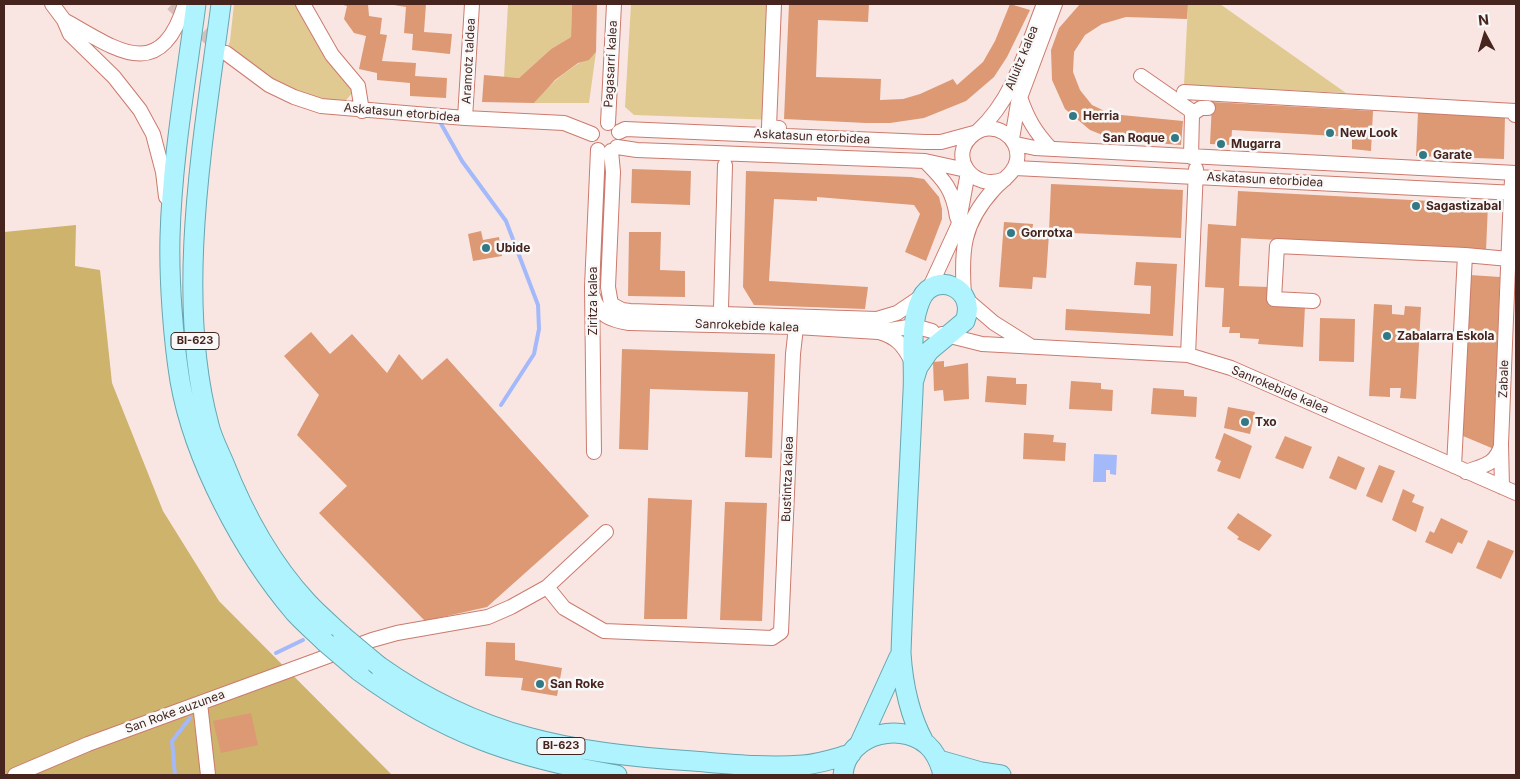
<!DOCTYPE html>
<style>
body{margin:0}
#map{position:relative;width:1520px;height:779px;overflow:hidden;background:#f9e6e3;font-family:Inter,sans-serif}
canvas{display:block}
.frame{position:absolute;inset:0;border:5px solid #46251f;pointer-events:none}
.north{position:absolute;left:1460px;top:10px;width:50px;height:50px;-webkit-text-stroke:4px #f8f8f8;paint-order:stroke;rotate:354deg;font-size:14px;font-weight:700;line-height:20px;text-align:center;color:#46251f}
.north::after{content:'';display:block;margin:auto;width:18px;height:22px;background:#46251f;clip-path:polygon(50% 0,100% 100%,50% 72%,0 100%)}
</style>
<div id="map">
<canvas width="1520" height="779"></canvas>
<div class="frame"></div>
<div class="north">N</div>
</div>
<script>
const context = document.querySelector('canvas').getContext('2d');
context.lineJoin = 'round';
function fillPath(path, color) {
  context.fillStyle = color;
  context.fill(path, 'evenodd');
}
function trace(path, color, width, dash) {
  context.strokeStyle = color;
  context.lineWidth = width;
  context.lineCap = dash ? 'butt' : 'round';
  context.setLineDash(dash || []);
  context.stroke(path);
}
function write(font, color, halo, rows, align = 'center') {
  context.font = font + ' Inter,sans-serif';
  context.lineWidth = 5;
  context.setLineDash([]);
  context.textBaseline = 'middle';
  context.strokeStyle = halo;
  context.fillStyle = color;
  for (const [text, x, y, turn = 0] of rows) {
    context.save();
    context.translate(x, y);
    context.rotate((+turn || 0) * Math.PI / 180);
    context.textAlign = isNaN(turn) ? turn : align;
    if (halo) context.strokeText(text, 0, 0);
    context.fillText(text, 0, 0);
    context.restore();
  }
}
const green = new Path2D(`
 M234,4h69l46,71 3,18 -12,15 -46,-11 -68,-44 4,-12z
 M508,4h64l-1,33 -20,12 -32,29 -15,-1z
 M631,4h151l-6,116 -142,-5 -9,-8z
 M1188,4h32l126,89 -162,-8z
 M596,52l-7,51h-55c12,-16 26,-27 42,-38 8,-5 13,-5 20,-13z`);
const forest = new Path2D(`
 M76,225l-1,41 25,4 12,113 51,128 56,90 173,174h-388v-543z`);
const water = new Path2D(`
 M1094,454l23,1 -1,20 -6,-1v-4h-4v12h-13z`);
const stream = new Path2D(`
 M440,122l22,39 44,60 32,84 1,24 -5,25 -33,51
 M276,653l27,-13
 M175,775l-3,-34 18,-23`);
const building = new Path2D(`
 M340,4h28l1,12 13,2 -2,16 7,1 -5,26 34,2 -1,13 32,2 -1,20 -36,-2v-13l-33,-3v-7l-18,-4 7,-33 -12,-3 -10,-14 3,-13z
 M388,4h38l-2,28 28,2 -2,20 -38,-4 1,-16 -9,-1 2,-26z
 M572,4h25l-1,48 -7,8 -11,3 -23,17 -21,23 -52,-1 2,-27 35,3 32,-29 20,-12z
 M789,4h80l-1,18 -50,-2 -2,57 65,2 -1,21 23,-1 17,-5 33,-15 4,6 26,-23 12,-21 15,-37 20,6 -23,47 -13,20 -28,24 -42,17 -34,5h-24l-82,-4z
 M1080,4h108l-1,15 -61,-2 -24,7 -17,11 -11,17 -1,20 7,18 12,15 19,9 72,7 -2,24 -66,-5 -25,-10 -25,-21 -13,-29 -1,-30 8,-22z
 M1212,102l161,9 -2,40 -19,-2v-12l-120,-7 -1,15 -21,-1z
 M1418,112l87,4 -1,43 -88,-3z
 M632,169l59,2 -1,34 -59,-2z
 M746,171l165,6 13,2 15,18 3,12v10l-16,42 -21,-9 15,-38 -6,-9 -97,-8v4l-43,-2 -5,82 99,6 -3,22 -111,-4 -11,-18z
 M1051,184l132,6 -2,48 -132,-6z
 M1238,191l250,13 -2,47 -245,-13 -2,48 30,1 -1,17 37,2 -2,41 -45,-3 1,-5 -19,-1v-5h-11l1,-6h-8l2,-39 -19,-1 3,-63 28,2z
 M1004,222l29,2 -1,9 17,1 -3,44 -13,-1 -1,12 -33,-2z
 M481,231l2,9 16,-3 3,19 -29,5 -5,-27z
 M629,232h32l-1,38 25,1v26l-57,-1z
 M1136,262l41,2 -4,72 -108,-6 1,-21 84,5 1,-28 -17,-1z
 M1470,275l30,2 -6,172 -31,-13z
 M1374,304l18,1v9l12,1 1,-9 16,1 -5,92 -16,-1 1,-10h-11v9l-21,-1z
 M1320,318l35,1 -1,43 -35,-1z
 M311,332l19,22 22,-20 35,39 12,-19 23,26 25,-22 142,158 -102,91 -62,14 -106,-108 28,-27 -50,-51 22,-40 -35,-39z
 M622,349l153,5 -3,104 -27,-1 3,-65 -98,-3 -2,61 -29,-1z
 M944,361v6l24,-4 1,36 -25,2 -1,-11 -9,1 -1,-29z
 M987,376l29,2v6h11l-1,21 -41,-3z
 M1071,381l30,2v6l12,1 -1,21 -43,-2z
 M1153,388l31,2v6l13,1 -1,20 -45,-3z
 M1228,407l27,5 -5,22 -26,-6z
 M1024,433l30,2 -1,7 13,1 -1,18 -42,-2z
 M1224,433l28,13 -12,33 -23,-8 4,-10 -6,-3z
 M1285,436l27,11 -9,22 -28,-11z
 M1338,456l27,12 -9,22 -27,-12z
 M1379,465l16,6 -13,32 -16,-7z
 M1403,489l12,6 -3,7 12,5 -8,25 -24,-12z
 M648,498l44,2 -5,119h-43z
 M725,502l42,1 -5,118 -42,-1z
 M1238,513l34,22 -13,16 -22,-12 2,-2 -12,-9z
 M1441,518l27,13 -6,13 -4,-2 -6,12 -27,-12 5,-11 4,2z
 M1488,540l26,11 -13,28 -25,-11z
 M486,642l29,1v17l47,8 -5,28 -36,-6 2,-12 -38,-2z
 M251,713l7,32 -37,8 -8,-32z`);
const minorTunnel = new Path2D(`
 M172,4l49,45`);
const minor = new Path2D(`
 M52,4l12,16 6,14 44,43 26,33 13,24 10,38 3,25
 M303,4l29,51 26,31 4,25
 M774,4l-5,123 10,1
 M64,20c52,29 96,65 121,-16
 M226,53l43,32 25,12 27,9 144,12 99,5 28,11
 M1141,76l49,34 2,4 -1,43
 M1184,92l331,19v4
 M1020,97c7,21 15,35 31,52
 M1192,114l9,-6h7
 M465,118l7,-114
 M608,123l6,-119
 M978,131c36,-33 48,-82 66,-127
 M619,132l6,-3 300,13h16l33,-9
 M1012,139l6,-36 37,-99
 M1016,144l19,4 481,25
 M617,147l20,3 288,11 41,9
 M611,151l2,21 -5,115 3,17 11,6 8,1 247,8 20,-6 25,-17
 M926,162c19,19 27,28 31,55
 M1015,168l501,25
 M929,289l29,-63 10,-54
 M964,295c-3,-44 -2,-71 30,-106 8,-9 21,-16 23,-29 4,-23 -24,-41 -43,-26 -28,21 -1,59 31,45
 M593,296c6,20 17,24 36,27l167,4 82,5 36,-6 18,5
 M966,299l28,24 35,22
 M1313,301l-39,-2 3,-53 188,9 44,4
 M721,308l4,-143
 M879,332c18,5 25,14 33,30
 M942,334l40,10 206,11 43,13 285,125
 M1188,355l8,-186
 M594,452l-2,-165 6,-137
 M1454,466l11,-211
 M1466,472c18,-7 29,-7 35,-26
 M1502,487l-1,-43 10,-251 1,-12 4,-7
 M547,587l17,21 40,23 168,7 9,-6 12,-278 3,-27
 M200,703l8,72
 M15,775l73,-31 284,-104 25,-7 91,-16 23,-10 36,-20 59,-55`);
const major = new Path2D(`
 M196,4c-10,77 -24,155 -26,233 -1,43 3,101 10,144 14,79 63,171 115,232 9,10 20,19 30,29
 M221,4c-17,132 -47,291 -12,421 3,13 10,26 15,38 20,51 46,99 83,139 11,12 24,23 36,34
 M914,380l4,-13 11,-16 36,-30c13,-33 -30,-51 -44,-22 -13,29 -6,63 -8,93 -4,87 -9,174 -12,261 2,32 8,61 23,89
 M379,666c100,71 195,88 314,95 37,3 74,7 110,4 16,-1 33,-7 48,-11
 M359,671c84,62 156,87 258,104
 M859,745l40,-88
 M939,760l42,12 20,3
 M843,775c3,-43 64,-56 89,-25 6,8 9,16 11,25`);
const majorBridge = new Path2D(`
 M343,636l36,30
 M325,642l34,29`);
const markers = [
 [1073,116,5,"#327985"],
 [1330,133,5,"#327985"],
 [1175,138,5,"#327985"],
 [1221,144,5,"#327985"],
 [1423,155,5,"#327985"],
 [1416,206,5,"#327985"],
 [1011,233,5,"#327985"],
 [486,248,5,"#327985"],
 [1387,336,5,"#327985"],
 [1245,422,5,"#327985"],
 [540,684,5,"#327985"]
];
const shields = [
 [195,341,48],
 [561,746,48]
];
const shieldNames = [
 ["BI-623",195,341],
 ["BI-623",561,746]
];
const streetNames = [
 ["Alluitz kalea",1022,58,-68],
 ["Aramotz taldea",469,61,-87],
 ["Pagasarri kalea",611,64,-87],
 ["Askatasun etorbidea",402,113,5],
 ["Askatasun etorbidea",812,137,3],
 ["Askatasun etorbidea",1265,180,3],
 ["Ziritza kalea",593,301,-90],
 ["Sanrokebide kalea",747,326,2],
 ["Zabale",1504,379,-88],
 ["Sanrokebide kalea",1280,390,23],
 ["Bustintza kalea",788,479,-88],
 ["San Roke auzunea",175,712,-20]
];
const poiNames = [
 ["Herria",1083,116],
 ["New Look",1340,133],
 ["San Roque",1165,138,"right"],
 ["Mugarra",1231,144],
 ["Garate",1433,155],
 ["Sagastizabal",1426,206],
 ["Gorrotxa",1021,233],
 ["Ubide",496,248],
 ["Zabalarra Eskola",1397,336],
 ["Txo",1255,422],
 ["San Roke",550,684]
];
fillPath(green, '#e0ca91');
fillPath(forest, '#cdb36c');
fillPath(water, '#a4b9fa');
trace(stream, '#a4b9fa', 4);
fillPath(building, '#dc9974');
trace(minorTunnel, '#d5bfbc', 14, [14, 7]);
trace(minor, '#cc7a6d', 16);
trace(major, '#67a6b0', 21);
trace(minor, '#fff', 14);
trace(major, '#aff3fe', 19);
trace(majorBridge, '#67a6b0', 21, []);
trace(majorBridge, '#aff3fe', 19);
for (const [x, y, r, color] of markers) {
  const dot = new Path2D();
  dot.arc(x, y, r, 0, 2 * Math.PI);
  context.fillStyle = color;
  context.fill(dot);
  trace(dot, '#f8f8f8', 2);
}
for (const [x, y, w] of shields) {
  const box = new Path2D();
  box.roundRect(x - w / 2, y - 8.5, w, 17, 4);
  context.fillStyle = '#f8f8f8';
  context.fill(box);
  trace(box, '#46251f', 1);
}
write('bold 11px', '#46251f', null, shieldNames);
write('12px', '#46251f', '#f8f8f8', streetNames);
write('bold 12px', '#46251f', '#f8f8f8', poiNames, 'left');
</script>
